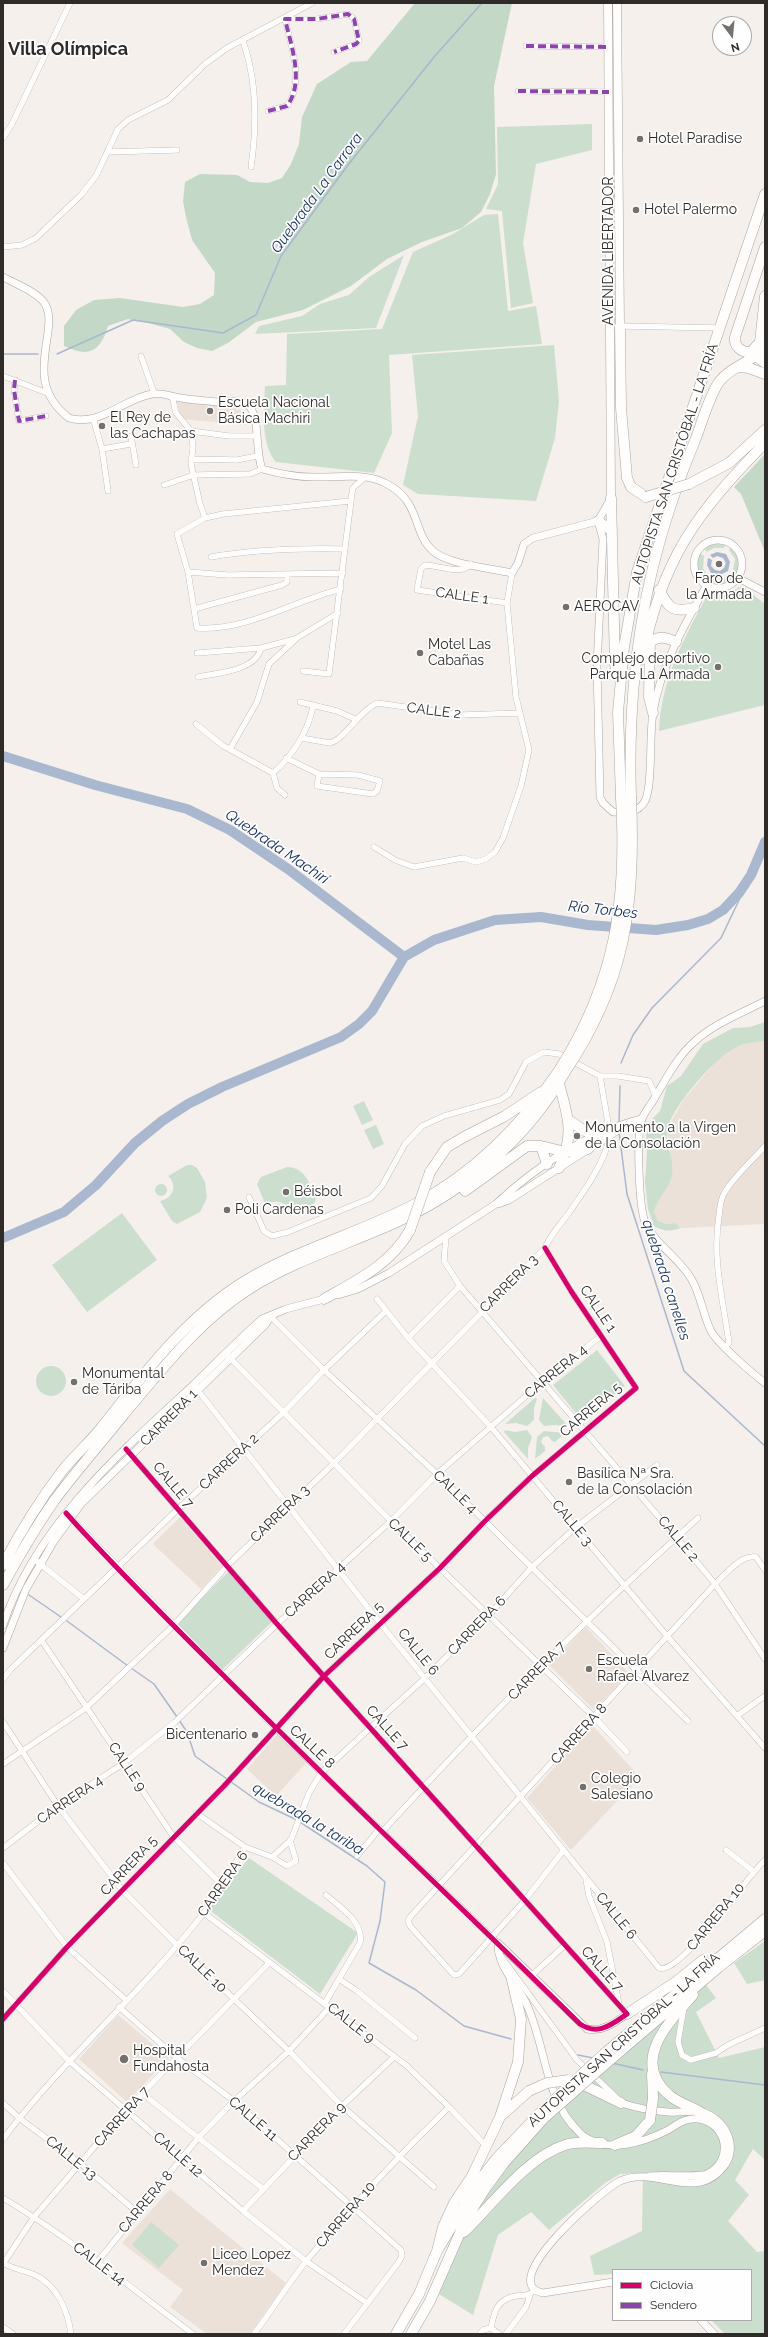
<!DOCTYPE html>
<meta charset="utf-8">
<style>
body{margin:0}
#map{position:relative;width:768px;height:2337px;overflow:hidden;background:#f5f0eb;font-family:Raleway,sans-serif}
canvas{display:block}
.frame{position:absolute;inset:0;border:4px solid #2f2b28;pointer-events:none}
.legend{position:absolute;left:612px;top:2269px;width:140px;height:52px;box-sizing:border-box;background:#fefefe;border:1px solid #abaaa8;margin:0;padding:5px 7px;list-style:none;font-size:12px;color:#2f2b28}
.legend li{display:flex;align-items:center;gap:8px;height:20px}
.legend b{width:20px;border:1px solid #abaaa8}
.north{position:absolute;left:712px;top:16px;width:40px;height:40px;box-sizing:border-box;background:#fefefe;border:1px solid #abaaa8;border-radius:50%;rotate:164deg;font-size:11px;font-weight:700;line-height:16px;text-align:center;color:#2f2b28}
.north::after{content:'';display:block;margin:auto;width:14px;height:18px;background:#74706c;clip-path:polygon(50% 0,100% 100%,50% 72%,0 100%)}
</style>
<div id="map">
<canvas width="768" height="2337"></canvas>
<div class="frame"></div>
<ul class="legend">
<li><b style="height:5px;background:#d6006c"></b>Ciclovía</li>
<li><b style="height:5px;background:#8e44ad"></b>Sendero</li>
</ul>
<div class="north">N</div>
</div>
<script>
const context = document.querySelector('canvas').getContext('2d');
context.lineJoin = 'round';
function fillPath(path, color) {
  context.fillStyle = color;
  context.fill(path, 'evenodd');
}
function trace(path, color, width, dash) {
  context.strokeStyle = color;
  context.lineWidth = width;
  context.lineCap = dash ? 'butt' : 'round';
  context.setLineDash(dash || []);
  context.stroke(path);
}
function write(font, color, halo, rows, align = 'center') {
  context.font = font + ' Raleway,sans-serif';
  context.lineWidth = 3.5;
  context.setLineDash([]);
  context.textBaseline = 'middle';
  context.strokeStyle = halo;
  context.fillStyle = color;
  for (const [text, x, y, turn = 0] of rows) {
    context.save();
    context.translate(x, y);
    context.rotate((+turn || 0) * Math.PI / 180);
    context.textAlign = isNaN(turn) ? turn : align;
    if (halo) context.strokeText(text, 0, 0);
    context.fillText(text, 0, 0);
    context.restore();
  }
}
const built = new Path2D(`
 M177,401l61,7 6,5 3,12 -66,-6z
 M765,1041v183l-85,4 -4,-5 -9,1 -9,-3 -4,-10 2,-7 15,-26 -1,-35 -3,-10 6,-15 11,-19 34,-40 15,-11 18,-6z
 M180,1517l42,49 -21,23 -48,-45z
 M586,1627l43,46 -35,37 -45,-45z
 M592,1725l48,52 -69,73 -44,-52z
 M278,1734l29,28 -31,34 -29,-27z
 M118,2015l51,43 -42,44 -48,-43z
 M170,2189l116,94 -36,51h-43l-37,-27 13,-17 -61,-47z`);
const green = new Path2D(`
 M592,124v26l-56,14 -13,79 10,60 -22,5 -9,-97 -16,-2 12,-25 -1,-57z
 M498,214l10,97 28,-5 6,38 -153,11 3,78 -18,40 -98,-11c-16,-19 -12,-53 -11,-76l21,-1 1,-51 95,-5 31,-77 40,-18 31,-19z
 M404,255l-28,73 -121,6 4,-8 43,-10 18,-12 29,-9 20,-18z
 M554,345l5,56 -4,37 -19,63 -118,-7 -15,-9 15,-69 -6,-61z
 M716,542l10,1 -2,5h-10l-7,4 -4,-4z
 M732,546l8,14 -2,14 -5,-3 2,-12 -6,-9z
 M699,553l5,3 -1,12 5,9 -3,4c-8,-7 -10,-17 -6,-28z
 M730,576l4,3 -12,6 -11,-1 2,-5 8,1z
 M742,586l23,18v101l-106,26c2,-51 25,-93 49,-137l17,1z
 M765,1022v19c-11,1 -22,2 -32,8 -18,9 -67,64 -66,85 0,15 9,29 4,45 -4,12 -14,20 -17,32l4,10 9,3 9,-1 4,5c-9,4 -17,3 -26,-2l-6,-17 -3,-27 2,-30 -1,-20 6,-13 8,-8 7,-25 14,-10 22,-32 30,-16 17,-1z
 M364,1101l9,19 -11,5 -9,-19z
 M376,1125l8,19 -11,5 -9,-19z
 M187,1165h5l5,3 8,14 2,16 -7,14 -23,12 -5,-3 -12,-20c13,-2 18,-16 8,-25z
 M287,1167c18,0 24,18 29,33l-4,7 -21,9c-2,-13 -15,-19 -25,-10l-9,-22 4,-7z
 M155 1190a6 6 0 1 1 12 0a6 6 0 1 1-12 0Z
 M274 1210a6 6 0 1 1 12 0a6 6 0 1 1-12 0Z
 M122,1213l35,47 -70,52 -35,-47z
 M597,1350l28,36 -43,35 -29,-36z
 M36 1381a15 15 0 1 1 30 0a15 15 0 1 1-30 0Z
 M535,1398l2,1 -3,9v12l-7,6 -11,-3 -11,1z
 M543,1398l24,27v2l-12,-2 -11,1 -5,-6z
 M505,1430l10,2 12,-2 5,7 -4,11v11l-24,-27z
 M544,1431l21,2 -10,9 -3,-1 -4,-5 -5,1 -2,5 4,5v4l-10,8 2,-22z
 M229,1571l44,50 -51,49 -46,-46z
 M249,1858l109,75 -38,61 -112,-85z
 M765,1941v39l-18,4 -13,-21z
 M704,1982l12,16 -20,14 23,46 46,-11v113l-12,-11 -18,31 14,15 -21,26 29,31 8,-1v83h-40l-14,-14h40v-50h-138v4l-19,1 -4,-19 52,-25 1,-58 -23,1 -15,9 -56,47 -18,-18 -33,23 -25,80 -34,-21c13,-32 27,-70 46,-99 58,-84 143,-146 219,-213z
 M151,2222l28,23 -20,23 -27,-23z`);
const forest = new Path2D(`
 M415,3h97l-18,83 2,88 -6,20 -9,18 -19,16 -40,14 -35,17 -36,27 -48,24 -47,12 -28,21 -16,8 -15,-3 -13,-6 -14,-13 -22,-6 -20,-4 -20,7c-8,26 -19,32 -44,20v-20l12,-16 18,-10 26,-2 63,9 17,-3 14,-9 1,-22 -23,-33 -6,-23 -3,-16 2,-19 15,-8 37,1 13,7 18,1 14,-5 9,-14 8,-20 3,-27 15,-33 34,-22 16,-1z
 M765,454v98l-24,-58 -7,-7z`);
const water = new Path2D(`
 M717,552l9,2 4,8 -2,9 -8,4 -9,-2 -4,-8 1,-7 4,2 -1,6 4,4 5,1 4,-3 2,-5 -3,-5 -6,-2 -4,2 -3,-3z`);
const stream = new Path2D(`
 M3,354h35
 M57,354l76,-34 90,13 33,-18 25,-59 67,-91 86,-108 48,-54
 M621,1063l12,-28 19,-27 69,-70 30,-63
 M619,1124l1,-38
 M619,1132l8,62 57,177 81,75
 M29,1595l32,22
 M67,1621l61,45
 M131,1668l23,16 23,33
 M179,1720l8,12 8,24 64,46 38,18
 M300,1822l67,44 18,16 -5,39 -11,42 47,27 48,36 47,13
 M578,2055l15,3
 M612,2063l31,7
 M661,2072l104,13`);
const river = new Path2D(`
 M3,756l92,29 92,24 43,21 58,39 116,88
 M3,1238l61,-26 32,-27 39,-42 27,-22 26,-17 34,-17 119,-50 18,-13 13,-13 32,-54 30,-17 61,-20 46,-3 47,8 68,5 32,-5 20,-6 15,-9 16,-17 12,-18 14,-33`);
const minor = new Path2D(`
 M243,41c14,40 14,85 8,126
 M526,46l83,1
 M518,91l91,1
 M268,111l19,-5c18,-24 4,-60 -2,-87h32l31,-5 6,5 5,22 -3,3 -22,8
 M3,138l9,-14 58,-121
 M107,152l70,-2
 M3,247l19,-2 14,-7 45,-43 15,-19 22,-47 10,-9 40,-20 37,-36 22,-16 85,-45
 M620,326l100,2
 M141,356l13,37
 M3,376l44,17
 M15,380l-1,10 5,31 27,-5
 M172,396l4,17 15,18 2,16 -2,17 9,40 5,14
 M93,418l9,31 6,42
 M191,431l38,5h28
 M131,436l5,29
 M102,449l29,-5
 M191,459l46,1 20,-4
 M164,485l30,-10 56,-1 12,-5
 M211,557c44,-8 89,-9 134,-8
 M471,564c-10,12 -33,1 -46,1l-4,4 -4,21 90,13
 M188,572l40,3 115,-2
 M341,589c-48,12 -93,42 -144,39l-9,-56 -11,-38 28,-16 18,-4 127,-13
 M194,609l88,-24 5,-3v-7
 M197,653l64,-5
 M303,671l26,3 23,-181 1,-5 11,-10
 M198,677c19,-4 58,-6 63,-29l34,-9
 M300,702l37,9 18,8
 M196,724l26,21 51,28 4,15 8,7
 M301,738l29,5c15,-4 28,-31 47,-40l85,12 58,-2
 M230,749l27,-47 12,-38 28,-26 41,-25
 M286,758l33,16 39,1 22,6 -3,10 -4,3 -56,-8 2,-12
 M273,773c19,-16 35,-42 40,-66
 M374,847l21,13 19,7 49,-9 13,4 10,-3 9,-7 8,-14 18,-52 8,-36 -13,-53 -9,-94 5,-30
 M600,1076l9,53
 M249,1197l15,34 8,5 16,-4 83,-34 11,-12 23,-42 17,-18 22,-10 56,-16 9,-6 17,-32 18,-10 15,2 41,22h18l31,5 7,15
 M446,1236l-2,25 16,25 217,252 38,46 50,75
 M377,1299l31,39 83,89 176,209 98,112
 M270,1316l54,54 113,104 251,247
 M408,1338l52,-52
 M726,1346l3,-3c-6,-43 -17,-84 -10,-127 1,-8 1,-17 6,-24 10,-17 27,-31 40,-46
 M229,1357l162,164 203,196 33,35
 M196,1388l184,235 279,345c21,8 87,-91 106,-108
 M126,1449l151,175 350,390
 M69,1516l206,212 223,215
 M34,1559l50,40
 M42,1641l131,195 49,49
 M3,1679l8,-10 167,-160 105,-96 41,-43 62,-59
 M738,1715l27,-19
 M3,1722l55,84 65,85 54,54 112,106 53,55 92,81
 M3,1764l83,-56 39,-37 48,-45 54,-60 106,-102 212,-216c6,-14 14,-22 23,-34 15,-21 38,-53 42,-79
 M196,1813l49,34 27,10 19,-17 18,-47 12,-20 104,-95 63,-62 44,-49 43,-39 82,-63
 M383,1831c100,-110 205,-214 315,-313
 M3,1848l55,-42 66,-43 51,-41 102,-98 114,-103 46,-47 105,-92 59,-46
 M726,1850l27,21
 M563,1851l-38,49 -66,74 -5,1 -44,-49 -2,-5 3,-5 304,-332c11,-10 25,-29 41,-27l9,13
 M357,1856l23,-28
 M272,1857l15,9 9,-5 -6,-21
 M3,1863l64,84 59,53
 M586,1880l3,16 18,46 12,62
 M204,1913l203,153 42,41 38,40
 M498,1952l79,108 40,38
 M531,1976l33,-30
 M339,1979l18,12 58,47
 M3,1991l66,70 174,150 63,50 61,42
 M325,2003l35,-60c4,-21 -20,-36 -34,-48
 M119,2007l57,50 58,44 167,149 1,6 -4,7 -54,71
 M684,2007l-6,35 4,13 9,5 25,-7 12,-8 37,-17
 M3,2019l64,-72 157,-161 100,-110 115,-107 46,-48 47,-45 104,-88 -65,-97 -26,-43
 M143,2094l119,94
 M3,2103l16,15 62,46 57,49
 M3,2139c61,-80 138,-146 200,-225 16,-21 29,-45 42,-67
 M3,2198c67,40 127,89 190,136
 M243,2211l99,-105 52,-49
 M98,2261l101,-124 35,-36 55,-50 41,-44
 M3,2263c10,6 21,7 32,12 22,10 33,36 36,59
 M3,2264l31,-47 92,-107 143,-147
 M3,2327l10,7
 M491,2328c3,-16 6,-29 25,-32 8,-1 12,0 18,-5
 M491,2328l8,6
 M254,2334c18,-24 34,-50 53,-74 45,-54 92,-105 142,-153
 M480,2334l3,-4 8,-2
 M506,2334l20,-27 4,-12`);
const tertiary = new Path2D(`
 M3,277c13,7 30,13 40,24 21,26 -25,78 26,117 31,9 54,-19 83,-24 9,-2 20,3 29,4 12,2 25,3 37,4 9,0 25,-3 32,5 10,14 5,43 12,62 18,5 33,8 51,8 23,1 51,-5 72,6 37,18 27,50 48,68 16,14 58,17 79,22l6,-10 6,-19 9,-6 65,-17
 M598,521l5,18 -6,127 3,131 3,6 10,9c12,1 26,1 32,-11 8,-17 4,-66 8,-88 7,-45 31,-88 54,-128
 M598,521l12,-21
 M694 564a24 24 0 1 1 48 0a24 24 0 1 1-48 0Z
 M738,578l27,14
 M765,1001c-23,12 -52,23 -71,41 -18,16 -29,39 -41,59 -4,6 -9,12 -11,18 -6,15 -3,87 3,103 10,23 35,36 47,58 9,16 11,35 19,51 7,13 41,42 54,52
 M498,1204l11,-4 111,-71
 M338,1295l20,-6 31,-16 107,-69c39,-37 92,-72 146,-85
 M3,1625c32,-97 113,-169 187,-237 24,-23 47,-47 72,-69l24,-10 42,-11
 M3,1648l23,-59 28,-48 27,-37 185,-180 4,-8
 M498,1943c-1,24 20,42 29,62 18,40 17,84 45,120l-8,-11c6,7 11,15 18,21 25,19 61,8 86,-5 10,-6 18,-13 31,-11 29,5 35,42 8,55 -9,4 -44,0 -57,2
 M498,1943l89,86c16,3 27,-6 40,-15
 M613,2282l-70,11c-49,-10 60,-104 77,-112 28,-12 53,6 81,1 9,-2 18,-9 24,-17 14,-20 -1,-47 -23,-53 -10,-2 -23,1 -34,0 -16,-1 -31,-4 -47,-9
 M701,2320l13,14`);
const secondary = new Path2D(`
 M608,3l3,495
 M617,3l3,323`);
const motorway = new Path2D(`
 M765,247l-30,90c-1,9 6,16 16,15l9,-10 5,-46
 M620,326l1,82 6,70 4,9 15,10
 M752,353l13,10
 M739,367l10,1 16,6
 M689,484l40,-21 36,-33
 M611,498l4,167 4,13
 M598,521l14,10
 M659,590c10,18 13,23 35,18
 M650,638l-1,59 4,16
 M647,644c11,-8 17,-8 29,-2
 M642,659c20,-100 53,-144 123,-216
 M631,797c-4,-127 14,-236 63,-354 7,-17 15,-47 25,-61 11,-15 33,-20 46,-34
 M621,798l-3,-86 6,-65 13,-75 128,-378
 M559,1084c9,32 16,51 0,84
 M570,1121l15,10 14,2
 M541,1146l6,18
 M430,1172l17,-25 17,-10 41,-21 36,-24
 M465,1191l62,-45h14l25,6 22,-3
 M324,1299c34,-19 67,-35 86,-69
 M3,1565c17,-33 37,-65 59,-94 12,-15 27,-28 39,-43 42,-53 85,-111 144,-147 55,-33 118,-49 174,-79 59,-32 104,-79 141,-133
 M3,1585c16,-29 32,-57 51,-84 22,-30 48,-59 71,-88 38,-45 74,-92 124,-124 46,-29 100,-45 150,-68 68,-32 129,-83 166,-149
 M693,1995c-23,26 -63,65 -25,99 9,9 21,11 32,18
 M627,2014l50,-33 26,-21
 M605,2053l160,-134
 M610,2060l109,-93 46,-36
 M652,2074l1,24
 M576,2081l45,22
 M502,2115l27,-24
 M615,2145l21,-9 14,-16
 M464,2232c28,-27 63,-75 101,-87 12,-4 25,-2 37,-2
 M437,2251l6,-24 11,-24 18,-27 28,-59 18,-55 3,-43 -9,-39
 M396,2334l23,-40 18,-43 42,-70 17,-22 43,-45
 M411,2334l19,-33 36,-82 19,-30 19,-26 40,-45`);
const motorwayBridge = new Path2D(`
 M646,497l43,-13
 M560,1069c56,-89 67,-169 61,-271
 M565,1072c61,-90 71,-168 66,-275
 M410,1230l20,-58
 M529,2091l18,-8 22,-3
 M539,2114l66,-61
 M544,2118l66,-58
 M650,2120l3,-22`);
const quiet = new Path2D(`
 M526,46l83,1
 M518,91l91,1
 M268,111l19,-5c18,-24 4,-60 -2,-87h32l31,-5 6,5 5,22 -3,3 -22,8
 M15,380l-1,10 5,31 27,-5`);
const cycleway = new Path2D(`
 M66,1513c50,56 104,109 157,162 117,118 238,232 357,349 18,12 31,1 47,-10l-350,-390 -151,-175
 M3,2019l64,-72 157,-161 100,-110 115,-107 46,-48 47,-45 104,-88 -65,-97 -26,-43`);
const markers = [
 [640,139,4,"#74706c"],
 [636,210,4,"#74706c"],
 [210,411,4,"#74706c"],
 [102,426,4,"#74706c"],
 [719,564,4,"#74706c"],
 [566,607,4,"#74706c"],
 [420,653,4,"#74706c"],
 [718,667,4,"#74706c"],
 [577,1136,4,"#74706c"],
 [286,1192,4,"#74706c"],
 [227,1210,4,"#74706c"],
 [74,1382,4,"#74706c"],
 [569,1482,4,"#74706c"],
 [589,1669,4,"#74706c"],
 [255,1735,4,"#74706c"],
 [583,1787,4,"#74706c"],
 [124,2059,5,"#74706c"],
 [204,2263,4,"#74706c"]
];
const poiNames = [
 ["Hotel Paradise",648,139],
 ["Hotel Palermo",644,210],
 ["Escuela Nacional",218,403],
 ["Básica Machiri",218,419],
 ["El Rey de",110,418],
 ["las Cachapas",110,434],
 ["Faro de",719,579,"center"],
 ["la Armada",719,595,"center"],
 ["AEROCAV",574,607],
 ["Motel Las",428,645],
 ["Cabañas",428,661],
 ["Complejo deportivo",710,659,"right"],
 ["Parque La Armada",710,675,"right"],
 ["Monumento a la Virgen",585,1128],
 ["de la Consolación",585,1144],
 ["Béisbol",294,1192],
 ["Poli Cardenas",235,1210],
 ["Monumental",82,1374],
 ["de Táriba",82,1390],
 ["Basílica Nª Sra.",577,1474],
 ["de la Consolación",577,1490],
 ["Escuela",597,1661],
 ["Rafael Alvarez",597,1677],
 ["Bicentenario",247,1735,"right"],
 ["Colegio",591,1779],
 ["Salesiano",591,1795],
 ["Hospital",133,2051],
 ["Fundahosta",133,2067],
 ["Liceo Lopez",212,2255],
 ["Mendez",212,2271]
];
const streetNames = [
 ["AVENIDA LIBERTADOR",609,251,-90],
 ["AUTOPISTA SAN CRISTÓBAL - LA FRÍA",675,464,-72],
 ["CALLE 1",462,596,8],
 ["CALLE 2",434,711,7],
 ["CARRERA 3",509,1284,-45],
 ["CALLE 1",598,1309,56],
 ["CARRERA 4",556,1372,-39],
 ["CARRERA 5",591,1410,-40],
 ["CARRERA 1",169,1418,-45],
 ["CARRERA 2",229,1462,-43],
 ["CALLE 7",173,1485,50],
 ["CALLE 4",455,1492,44],
 ["CARRERA 3",280,1514,-44],
 ["CALLE 3",572,1523,50],
 ["CALLE 2",678,1539,50],
 ["CALLE 5",410,1540,44],
 ["CARRERA 4",315,1590,-42],
 ["CARRERA 6",477,1626,-46],
 ["CARRERA 5",354,1631,-44],
 ["CALLE 6",418,1652,51],
 ["CARRERA 7",537,1671,-46],
 ["CALLE 7",387,1728,48],
 ["CARRERA 8",579,1734,-48],
 ["CALLE 8",312,1747,43],
 ["CALLE 9",127,1767,56],
 ["CARRERA 4",70,1800,-34],
 ["CARRERA 5",129,1866,-47],
 ["CARRERA 6",223,1884,-55],
 ["CALLE 6",616,1916,51],
 ["CARRERA 10",716,1917,-51],
 ["CALLE 10",202,1969,44],
 ["CALLE 7",602,1969,48],
 ["CALLE 9",351,2023,38],
 ["AUTOPISTA SAN CRISTÓBAL - LA FRÍA",624,2040,-42],
 ["CARRERA 7",122,2117,-48],
 ["CALLE 11",253,2119,41],
 ["CARRERA 9",317,2132,-46],
 ["CALLE 12",178,2155,41],
 ["CALLE 13",71,2158,39],
 ["CARRERA 8",146,2202,-50],
 ["CARRERA 10",346,2215,-49],
 ["CALLE 14",99,2264,37]
];
const waterNames = [
 ["Quebrada La Carrora",317,193,-54],
 ["Quebrada Machirí",277,847,34],
 ["Río Torbes",603,910,6],
 ["quebrada canelles",666,1280,72],
 ["quebrada la tariba",308,1819,31]
];
const districtNames = [
 ["Villa Olímpica",68,50]
];
fillPath(built, '#ebe1d8');
fillPath(green, '#ccdece');
fillPath(forest, '#c4d8c7');
fillPath(water, '#a9b7cf');
trace(stream, '#a9b7cf', 1.5);
trace(river, '#a9b7cf', 10);
trace(minor, '#a9a5a1', 6);
trace(tertiary, '#a9a5a1', 8);
trace(secondary, '#a9a5a1', 9);
trace(motorway, '#a9a5a1', 11);
trace(minor, '#fefdfc', 5.5);
trace(tertiary, '#fefdfc', 7);
trace(secondary, '#fefdfc', 8);
trace(motorway, '#fefdfc', 10);
trace(motorwayBridge, '#a9a5a1', 11, []);
trace(motorwayBridge, '#fefdfc', 10);
trace(quiet, '#8e44ad', 4, [8, 4]);
trace(cycleway, '#d6006c', 5);
for (const [x, y, r, color] of markers) {
  const dot = new Path2D();
  dot.arc(x, y, r, 0, 2 * Math.PI);
  context.fillStyle = color;
  context.fill(dot);
  trace(dot, '#fefefe', 1.5);
}
write('14px', '#2f2b28', '#fefefe', poiNames, 'left');
write('14px', '#2f2b28', '#fefefe', streetNames);
write('italic 15px', '#1a3463', '#fefefe', waterNames);
write('bold 18px', '#2f2b28', '#fefefe', districtNames);
</script>
